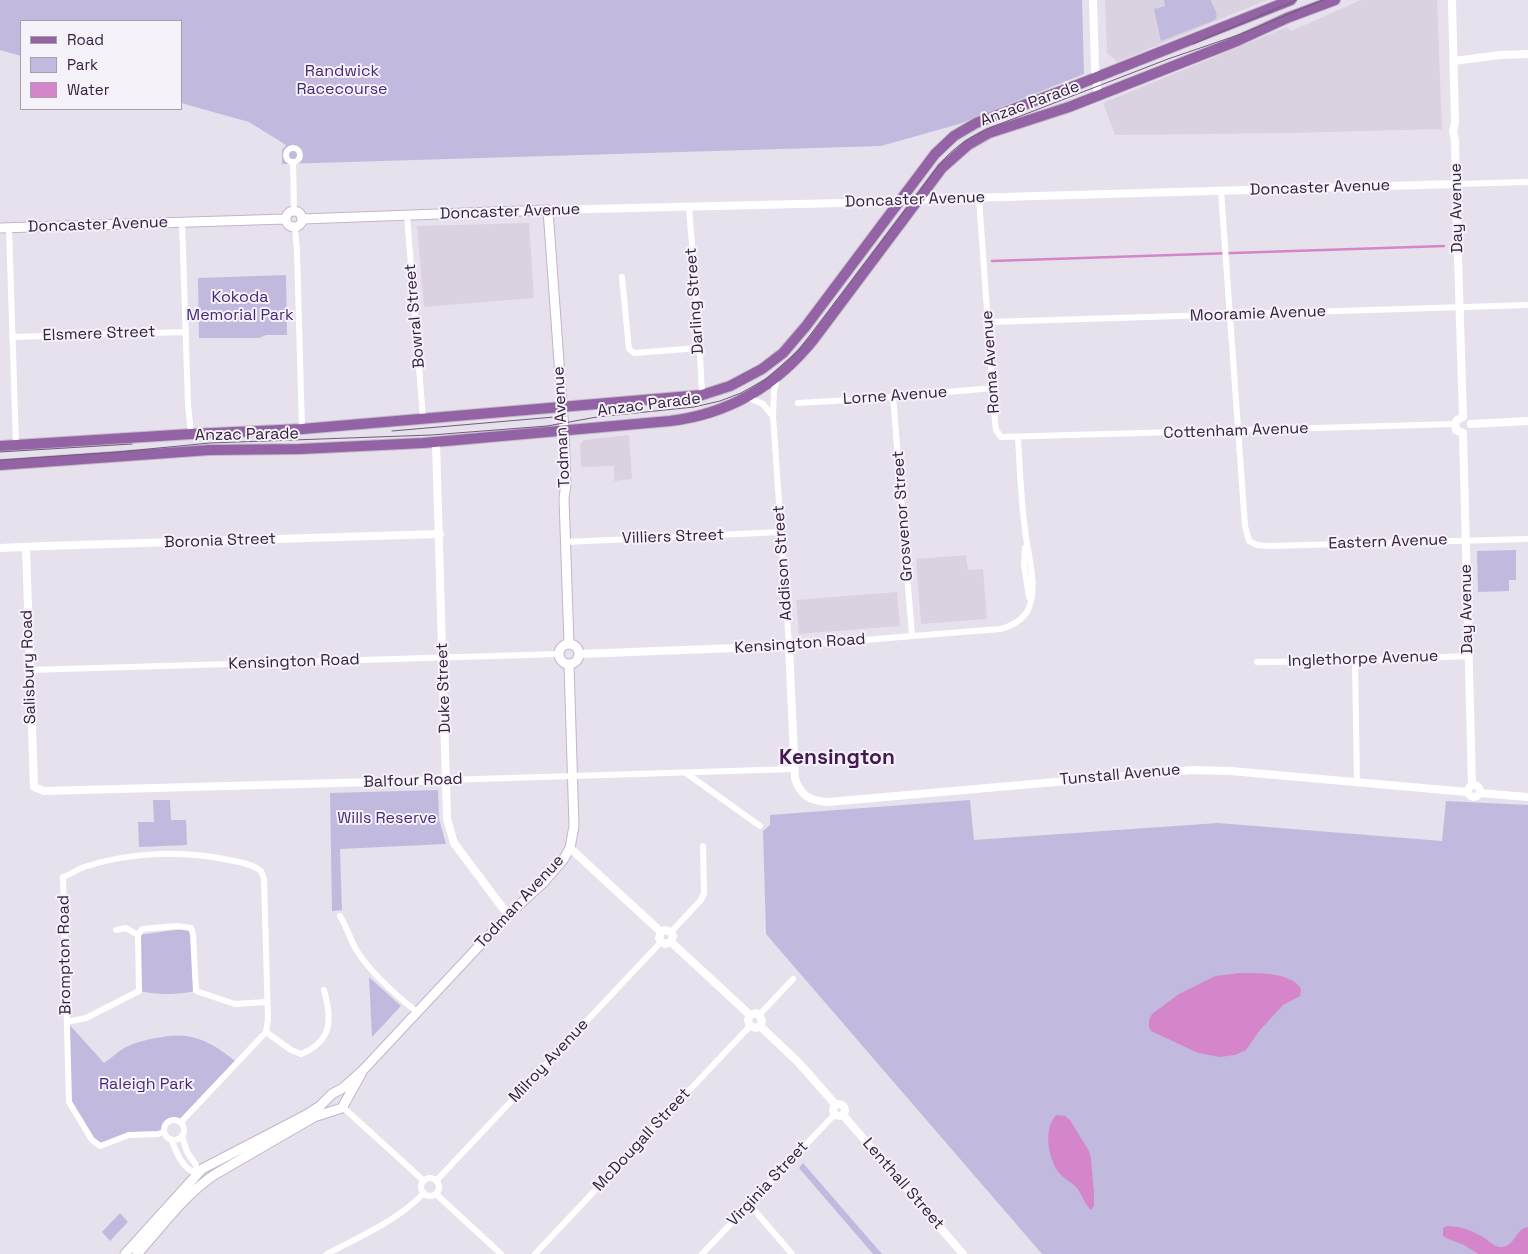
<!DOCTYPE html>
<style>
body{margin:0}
#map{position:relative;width:1528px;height:1254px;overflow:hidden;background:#e7e1ed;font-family:"Space Grotesk",sans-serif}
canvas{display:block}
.legend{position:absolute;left:20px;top:20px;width:162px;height:90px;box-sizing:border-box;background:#f5f2f9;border:1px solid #a99eae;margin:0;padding:6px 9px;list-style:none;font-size:15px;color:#36203e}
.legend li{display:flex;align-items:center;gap:10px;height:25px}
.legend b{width:25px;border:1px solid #a99eae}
</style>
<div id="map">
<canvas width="1528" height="1254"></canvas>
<ul class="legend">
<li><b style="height:6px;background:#9363a5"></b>Road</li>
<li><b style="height:14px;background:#c2b9df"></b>Park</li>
<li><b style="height:14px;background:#d586ca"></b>Water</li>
</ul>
</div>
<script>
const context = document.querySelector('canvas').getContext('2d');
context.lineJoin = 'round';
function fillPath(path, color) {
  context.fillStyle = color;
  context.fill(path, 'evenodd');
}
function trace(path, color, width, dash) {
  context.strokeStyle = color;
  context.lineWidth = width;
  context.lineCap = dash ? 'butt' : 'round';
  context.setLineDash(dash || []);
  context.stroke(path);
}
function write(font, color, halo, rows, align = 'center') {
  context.font = font + ' "Space Grotesk",sans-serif';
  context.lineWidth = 4;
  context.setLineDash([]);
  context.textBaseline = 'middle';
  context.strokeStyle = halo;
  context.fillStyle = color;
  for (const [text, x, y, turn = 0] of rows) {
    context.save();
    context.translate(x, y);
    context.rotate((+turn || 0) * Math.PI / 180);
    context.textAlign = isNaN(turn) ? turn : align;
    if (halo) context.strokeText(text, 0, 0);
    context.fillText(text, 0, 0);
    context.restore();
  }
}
const built = new Path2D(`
 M1105,0h162l-150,62 -10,-9z
 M1361,0h76l5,129 -152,4 -175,2 -12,-32 184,-76 4,4z
 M529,223l5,75 -110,9 -7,-81z
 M629,435l3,44 -18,2v-15l-33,1 -1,-22 4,-5z
 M966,555l2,15 15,-1 4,50 -66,5 -5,-65z
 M897,592l3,34 -101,8 -3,-34z`);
const green = new Path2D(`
 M0,0h1082l2,74 -125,50 -78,22 -599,18v-14l4,-5 -37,-23 -68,-19v-82h-160v35l-21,-6z
 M1164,0h47c1,8 9,12 4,20l-54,21 -7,-32 11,-3z
 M286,275l1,60h-21l-7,3h-60l-1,-60z
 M1516,550v30h-7v11l-31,1 -1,-41z
 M438,790l1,29 7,25 -106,5 2,61 -10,1 -2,-118z
 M153,800h17l1,20h15l1,25 -48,2 -1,-25h16z
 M970,800l4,40 244,-17 224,18 4,-40 82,4v449h-486l-276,-320 -3,-103 7,-6v-10z
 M191,928l5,63c-19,4 -38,4 -57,0l-1,-56z
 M369,977l32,29 -29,31z
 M67,1022l37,41c8,-5 14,-12 22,-16 10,-5 20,-7 30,-9 36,-8 54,3 82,25l-57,59c-9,-5 -18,0 -17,10l-35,3 -29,11 -31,-44z
 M803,1163l79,91h-9l-74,-86z
 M120,1213l8,9 -18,19 -8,-9z`);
const water = new Path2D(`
 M1240,973c17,0 52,-1 61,16l-1,7 -17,9 -23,25 -14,20 -11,5 -15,2 -22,-4 -47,-22 -2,-4v-7l3,-6 27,-20 36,-18z
 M1056,1115l9,1 5,4 19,31 2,7 3,36v12l-3,4c-5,-4 -9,-15 -14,-22 -5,-6 -13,-9 -18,-15 -11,-15 -16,-44 -3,-58z
 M1447,1226c12,0 24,4 34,10 7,3 12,11 20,11 15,-1 14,-18 27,-20v27h-50l-14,-9 -18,-7 -3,-2v-8z`);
const stream = new Path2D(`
 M992,261l452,-15`);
const minor = new Path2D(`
 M286 155a7 7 0 1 1 14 0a7 7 0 1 1-14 0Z
 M293,162l1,49
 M1456,184l72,-2
 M1221,191l24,335 4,15 8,4 12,1 259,-7
 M979,199l16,223 1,8 5,7 454,-13
 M689,207l10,127 3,61
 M407,215l16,203
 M182,222l6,182 3,30
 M295,227l2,24 5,178
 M9,228l7,217
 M622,277l7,72 5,4 65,-5
 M989,322l539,-17
 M12,337l174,-5
 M777,378l-3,14 -1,24 16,230 211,-17c12,-3 22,-8 28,-19 10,-23 1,-50 -2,-73 -5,-33 -6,-67 -8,-100
 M893,396l19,240
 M747,397l16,7 9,11
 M798,403l69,-4 126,-11
 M566,542l215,-10
 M1025,548l-1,17 5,32
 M1355,661l2,122
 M1257,662l98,-1 113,-5
 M30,670l529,-16
 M686,773l74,53
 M447,780l346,-11
 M340,916c7,11 10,24 17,35 14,22 40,45 60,61
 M116,930l10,-2 12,7
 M671,932l30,-32 3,-7 -1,-47
 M759,1015l34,-36
 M67,1022l19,-4 53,-27 -1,-56 4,-6 35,-3 14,2 2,6 3,57 39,13 32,-2
 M266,1032l25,18 10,4c32,-13 31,-35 23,-64
 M344,1106l2,4 78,71
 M164 1130a10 10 0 1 1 20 0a10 10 0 1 1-20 0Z
 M164,1132l-6,2 -29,1 -29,11 -8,-6 -23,-38 -6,-225c7,-2 13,-7 21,-10 46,-15 97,-17 145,-7 11,2 23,4 32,11l3,8 4,140 -2,13 -85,90
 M182,1136l5,16 9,13 1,9
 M171,1139c6,15 11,29 26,35
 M421 1187a9 9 0 1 1 18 0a9 9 0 1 1-18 0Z
 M436,1181l225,-239
 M436,1194l65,60
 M749,1204l43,50
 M327,1254c34,-18 70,-33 97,-61
 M535,1254l215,-228
 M702,1254l133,-140`);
const tertiary = new Path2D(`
 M1093,0l2,68 3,27
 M1452,0l3,123 -2,8 2,9 1,54 7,223
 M1454,61l46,-6 28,-1
 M548,210l334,-8 51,-3 523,-15
 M1463,417l-6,3 -2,4 1,6 7,3
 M1471,424l57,-3
 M1463,433l9,352
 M436,442l11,377 7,24 54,72
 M26,547l8,240 10,4 403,-11
 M0,548l44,-2 396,-12
 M579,654l210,-8 6,133c6,17 15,22 33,23l364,-32 39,1 236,21
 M1468 791a6 6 0 1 1 12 0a6 6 0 1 1-12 0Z
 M1480,793l48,4
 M570,848l91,84
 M661,932l-2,6 2,4 4,2 6,-2
 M661,932l4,-2 6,2 2,4 -2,6
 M671,942l79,73
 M750,1015l-2,5 2,6 6,2 4,-2
 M750,1015l6,-2 3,2 3,6 -2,5
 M760,1026l39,37 37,42
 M833 1110a6 6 0 1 1 12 0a6 6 0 1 1-12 0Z
 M843,1115l120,139`);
const secondary = new Path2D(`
 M286 219a8 8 0 1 1 16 0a8 8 0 1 1-16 0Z
 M302,219l246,-9 16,221 2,53 -2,14 5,146
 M0,228l286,-9
 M559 654a10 10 0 1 1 20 0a10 10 0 1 1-20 0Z
 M125,1254l77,-85 104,-54 14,-9 12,-12 11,-6 21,-19 144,-154 35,-32 20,-23 7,-12 4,-22 -5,-162
 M137,1254c25,-27 46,-58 77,-79l100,-58 28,-9 19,-34`);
const primary = new Path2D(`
 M0,446l191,-12 111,-5 400,-34 28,-9 32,-17 21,-16 23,-27 129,-172 19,-18 22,-13 106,-40 209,-83
 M0,465l209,-15 91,-1 123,-6 247,-22c59,-7 107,-36 144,-82l128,-171 26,-23 21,-12 80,-26 168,-66 50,-23 48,-18`);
const tram = new Path2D(`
 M1193,44l104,-44
 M392,431l174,-15
 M0,452l132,-8
 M0,460l118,-8 92,-9 221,-8 116,-9 50,-9 97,-10 26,-6 21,-8 25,-14 32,-28 141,-186c15,-18 31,-29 53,-38l176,-68 70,-24 85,-35`);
const parkNames = [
 ["Randwick",342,72],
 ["Racecourse",342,90],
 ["Kokoda",240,298],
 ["Memorial Park",240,316],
 ["Wills Reserve",387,819],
 ["Raleigh Park",146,1085]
];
const streetNames = [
 ["Anzac Parade",1030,104,-20],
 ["Doncaster Avenue",1320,188,-2],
 ["Doncaster Avenue",915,200,-2],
 ["Day Avenue",1457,208,-91],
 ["Doncaster Avenue",510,212,-2],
 ["Doncaster Avenue",98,225,-2],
 ["Darling Street",695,301,-94],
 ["Mooramie Avenue",1258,314,-2],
 ["Bowral Street",415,316,-95],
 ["Elsmere Street",99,334,-2],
 ["Roma Avenue",991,362,-94],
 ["Lorne Avenue",895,396,-4],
 ["Anzac Parade",649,405,-7],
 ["Todman Avenue",562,427,-93],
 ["Cottenham Avenue",1236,431,-2],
 ["Anzac Parade",247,435,-1],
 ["Grosvenor Street",903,516,-94],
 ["Villiers Street",673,537,-2],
 ["Boronia Street",220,541,-2],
 ["Eastern Avenue",1388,542,-2],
 ["Addison Street",783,563,-94],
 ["Day Avenue",1467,609,-91],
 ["Kensington Road",800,644,-4],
 ["Inglethorpe Avenue",1363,659,-2],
 ["Kensington Road",294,662,-2],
 ["Salisbury Road",29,667,-92],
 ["Duke Street",444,688,-92],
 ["Tunstall Avenue",1120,775,-5],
 ["Balfour Road",413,781,-2],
 ["Todman Avenue",520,902,-47],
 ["Brompton Road",65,955,-91],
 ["Milroy Avenue",549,1061,-47],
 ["McDougall Street",642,1140,-47],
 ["Virginia Street",768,1184,-47],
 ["Lenthall Street",903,1184,49]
];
const districtNames = [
 ["Kensington",837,758]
];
fillPath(built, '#dad2e0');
fillPath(green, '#c2b9df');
fillPath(water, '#d586ca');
trace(stream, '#d586ca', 2.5);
trace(secondary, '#c3b4cd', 11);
trace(primary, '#c3bcc5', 12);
trace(minor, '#fff', 6);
trace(tertiary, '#fff', 8);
trace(secondary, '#fff', 9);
trace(primary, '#9363a5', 10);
trace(tram, '#715b7a', 1);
write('16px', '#462878', '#f5f2f9', parkNames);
write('16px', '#36203e', '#f5f2f9', streetNames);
write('bold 21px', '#431b52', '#f5f2f9', districtNames);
</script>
